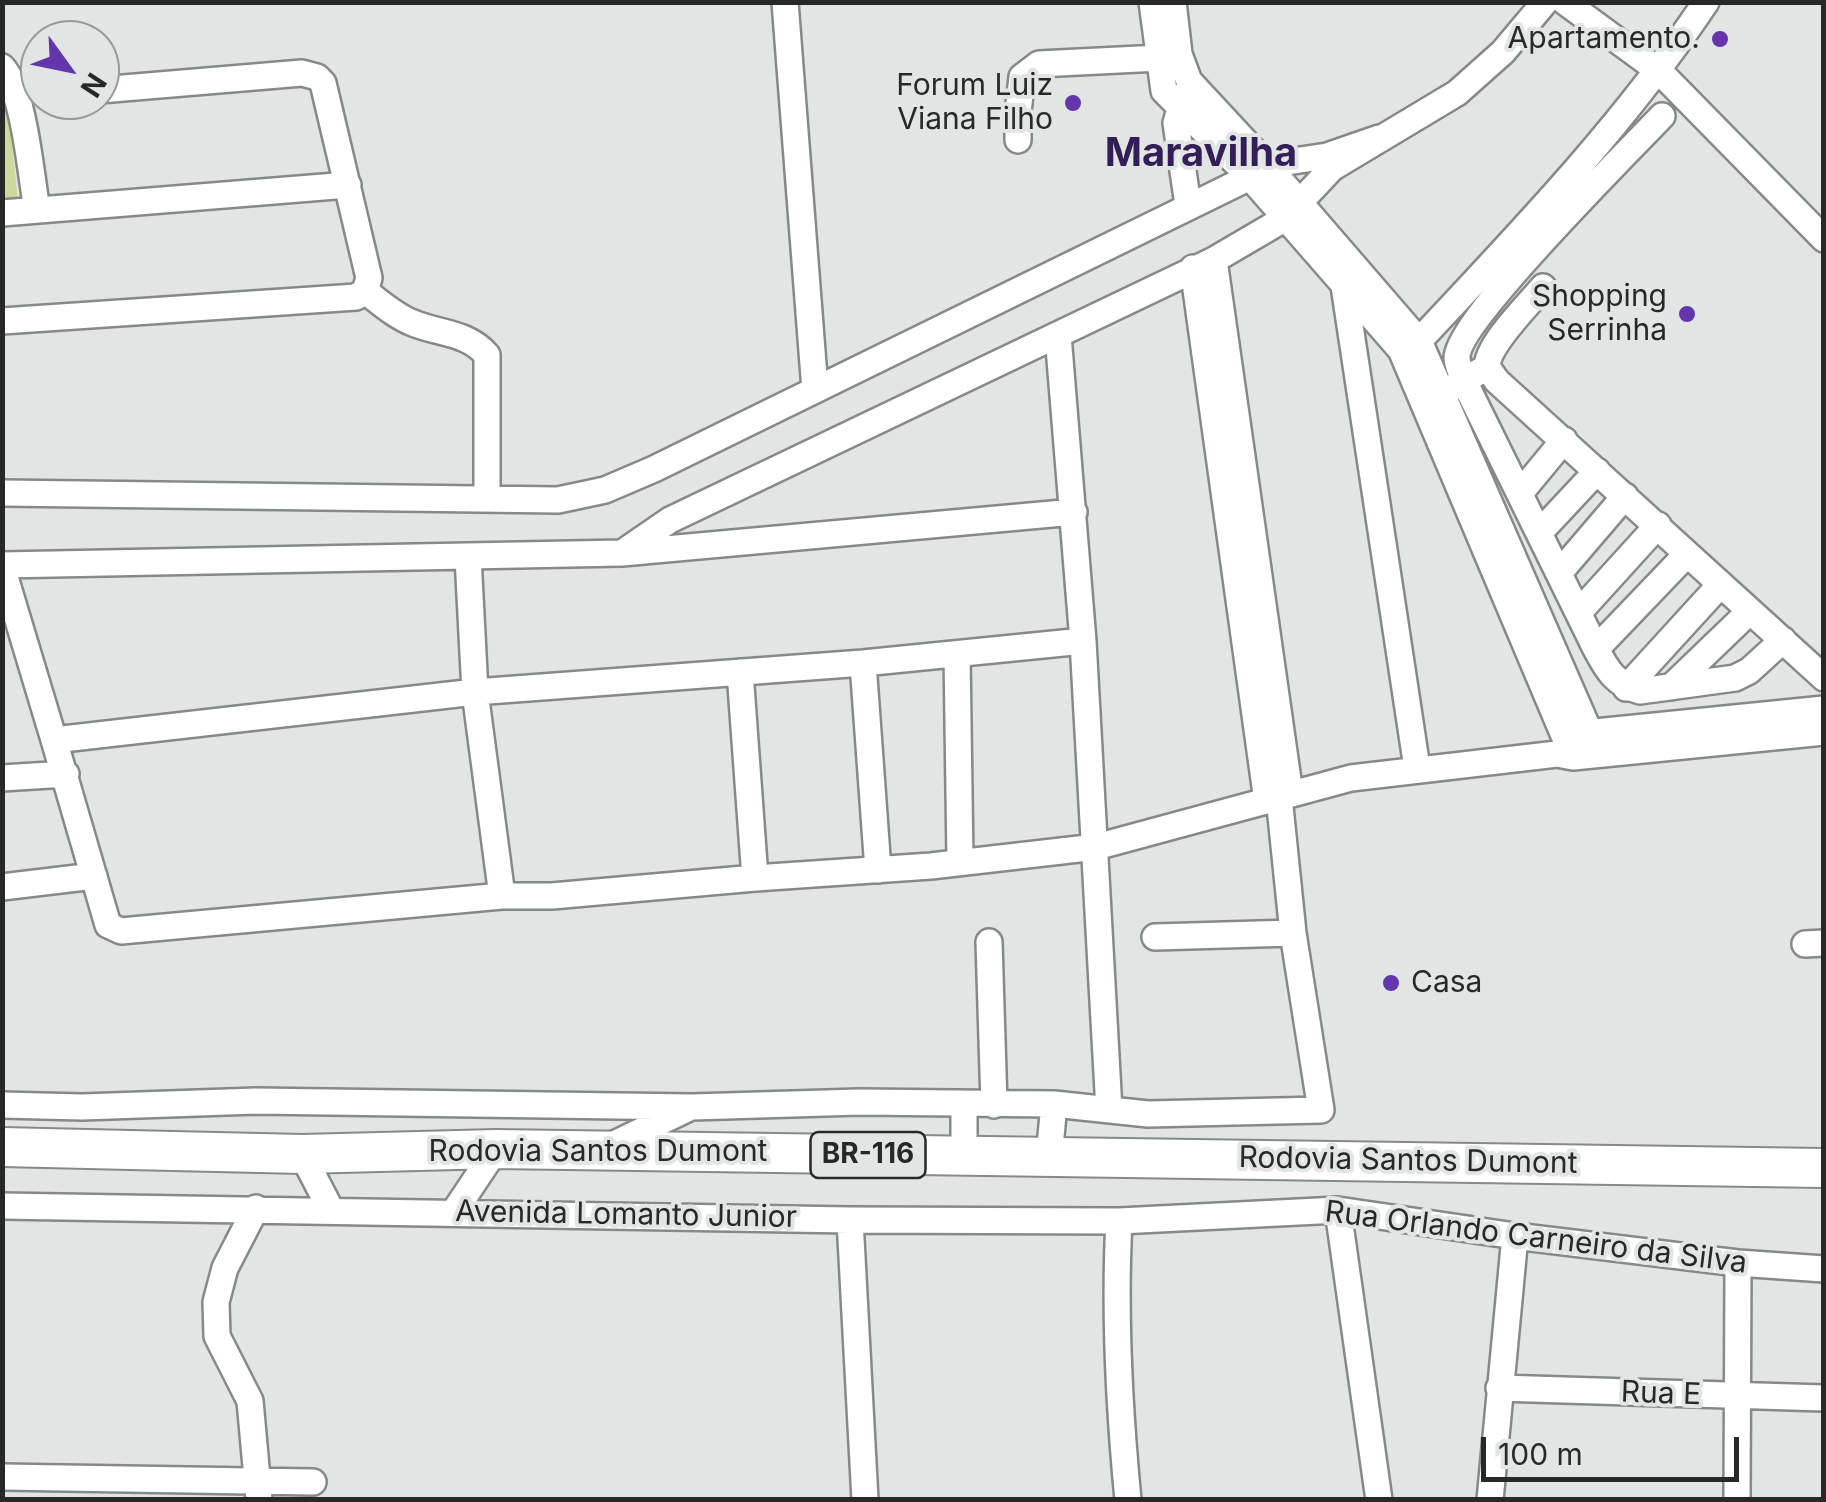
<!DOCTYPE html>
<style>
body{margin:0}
#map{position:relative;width:1826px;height:1502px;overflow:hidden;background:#e1e6e4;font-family:Inter,sans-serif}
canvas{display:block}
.frame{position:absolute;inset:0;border:5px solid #272928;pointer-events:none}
.north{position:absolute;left:20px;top:20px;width:100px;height:100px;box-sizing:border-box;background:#e1e6e4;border:2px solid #979a99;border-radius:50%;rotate:123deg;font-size:28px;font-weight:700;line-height:40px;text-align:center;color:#272928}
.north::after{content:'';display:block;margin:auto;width:35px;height:45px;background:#6535ad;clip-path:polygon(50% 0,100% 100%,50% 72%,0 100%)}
.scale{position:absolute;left:1481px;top:1437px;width:258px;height:45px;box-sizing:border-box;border:5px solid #272928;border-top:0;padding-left:12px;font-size:30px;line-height:35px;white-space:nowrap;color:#272928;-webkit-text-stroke:8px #e1e6e4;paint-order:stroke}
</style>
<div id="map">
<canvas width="1826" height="1502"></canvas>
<div class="frame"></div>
<div class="north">N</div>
<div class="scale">100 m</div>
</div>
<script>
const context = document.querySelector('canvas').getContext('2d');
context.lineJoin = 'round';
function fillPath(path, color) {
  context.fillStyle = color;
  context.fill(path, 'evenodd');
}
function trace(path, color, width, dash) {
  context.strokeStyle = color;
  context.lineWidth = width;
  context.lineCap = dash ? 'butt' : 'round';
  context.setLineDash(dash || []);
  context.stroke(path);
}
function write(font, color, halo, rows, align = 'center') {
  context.font = font + ' Inter,sans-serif';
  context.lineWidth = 8;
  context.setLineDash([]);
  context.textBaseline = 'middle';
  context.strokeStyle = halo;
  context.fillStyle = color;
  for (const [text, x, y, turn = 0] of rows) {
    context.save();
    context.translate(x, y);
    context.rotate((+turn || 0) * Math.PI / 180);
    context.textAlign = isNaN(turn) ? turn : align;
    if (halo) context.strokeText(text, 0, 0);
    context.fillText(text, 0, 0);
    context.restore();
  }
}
const green = new Path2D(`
 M2,98l5,2 11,101 -16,4z`);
const minor = new Path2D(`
 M785,2l30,388
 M1152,2l12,89 86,86 151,173 172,407
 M1173,2l6,52 10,27 78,84 152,176 170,390 6,23
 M1565,2l94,69 165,168
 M2,67c22,23 29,109 35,143
 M1184,95l-8,28 12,82
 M1662,116c-34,36 -205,205 -205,242 0,7 5,16 7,23l132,268c11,21 20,36 44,42l95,-13 14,-7 34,-31
 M1018,140v-28l4,-35 17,-13 120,-6
 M2,213l346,-28
 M1214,260l76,534
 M1193,268l74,533
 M1344,286l73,482
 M365,291c16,12 30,25 48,32 27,11 54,9 74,32v144
 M2,321l354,-24 9,-6 4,-13 -46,-195 -6,-6 -15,-4 -202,17
 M1058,335l25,306 26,469
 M1405,348l14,-7c101,-108 204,-215 287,-339
 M1487,367c0,-22 41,-62 56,-80
 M1450,389l37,-22 10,14 327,297
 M1521,492l43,-52
 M2,493l556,7 47,-10 49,-21 596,-292 17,-12 60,-9 52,-18
 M1540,532l57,-61
 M622,553l48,-33 544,-260 70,-41 48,-51 125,-75 46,-41 42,-50
 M468,557l7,135 27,204
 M2,565l620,-12 452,-41
 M2,567l52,173 421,-48 388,-29 220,-22
 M1560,572l65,-76
 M1580,611l78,-86
 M1596,649l91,-95
 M957,654l3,207
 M863,663l15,207
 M740,672l15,206
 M1671,687l79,-76
 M1626,688l94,-103
 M1575,734l249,-25
 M54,740l54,185 13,6 381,-35h50l203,-18 176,-12 165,-19 255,-69 206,-24 16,3 251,-25
 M2,778l64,-4
 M2,887l92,-11
 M1155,937l138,-4
 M989,942l5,163
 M1805,944l19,-1
 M2,1105l80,2 174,-6 436,6 167,-5 195,2 94,10 173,-4 -28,-177 -14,-136
 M610,1146l77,-37
 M302,1154l29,56
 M964,1156v-52
 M1049,1157l5,-53
 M2,1206l848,14 269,1 219,-11 177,26 223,27 86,6
 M256,1208l-31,60 -9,34 1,34 33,65 9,99
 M1338,1210l41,290
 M454,1212l42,-63
 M850,1220l15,280
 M1119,1221c-5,93 0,186 9,279
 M1499,1388l325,10
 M2,1477l311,5
 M1490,1500l25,-264
 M1737,1500l1,-237`);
const highway = new Path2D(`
 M2,1147l300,7 194,-5 1328,19`);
const markers = [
 [1720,39,10,"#6535ad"],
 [1073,103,10,"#6535ad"],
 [1687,314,10,"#6535ad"],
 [1391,983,10,"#6535ad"]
];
const shields = [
 [868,1155,115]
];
const shieldNames = [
 ["BR-116",868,1155]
];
const poiNames = [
 ["Apartamento.",1700,39],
 ["Forum Luiz",1053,86],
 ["Viana Filho",1053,120],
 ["Shopping",1667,297],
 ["Serrinha",1667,331],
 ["Casa",1411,983,"left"]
];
const streetNames = [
 ["Rodovia Santos Dumont",598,1152],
 ["Rodovia Santos Dumont",1408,1161,1],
 ["Avenida Lomanto Junior",626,1215,1],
 ["Rua Orlando Carneiro da Silva",1536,1238,7],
 ["Rua E",1661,1394,2]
];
const districtNames = [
 ["Maravilha",1201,154]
];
fillPath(green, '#cdd99c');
trace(minor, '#858a87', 30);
trace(highway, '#858a87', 42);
trace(minor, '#fff', 25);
trace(highway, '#fff', 38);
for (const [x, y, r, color] of markers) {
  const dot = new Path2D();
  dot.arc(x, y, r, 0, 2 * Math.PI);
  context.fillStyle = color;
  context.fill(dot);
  trace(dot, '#e1e6e4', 4);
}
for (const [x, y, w] of shields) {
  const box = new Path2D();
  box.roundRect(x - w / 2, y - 23, w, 46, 8);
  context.fillStyle = '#e1e6e4';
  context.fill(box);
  trace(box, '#272928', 2.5);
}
write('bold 28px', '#272928', null, shieldNames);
write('30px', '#272928', '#e1e6e4', poiNames, 'right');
write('30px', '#272928', '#e1e6e4', streetNames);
write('bold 40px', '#331e58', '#e1e6e4', districtNames);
</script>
